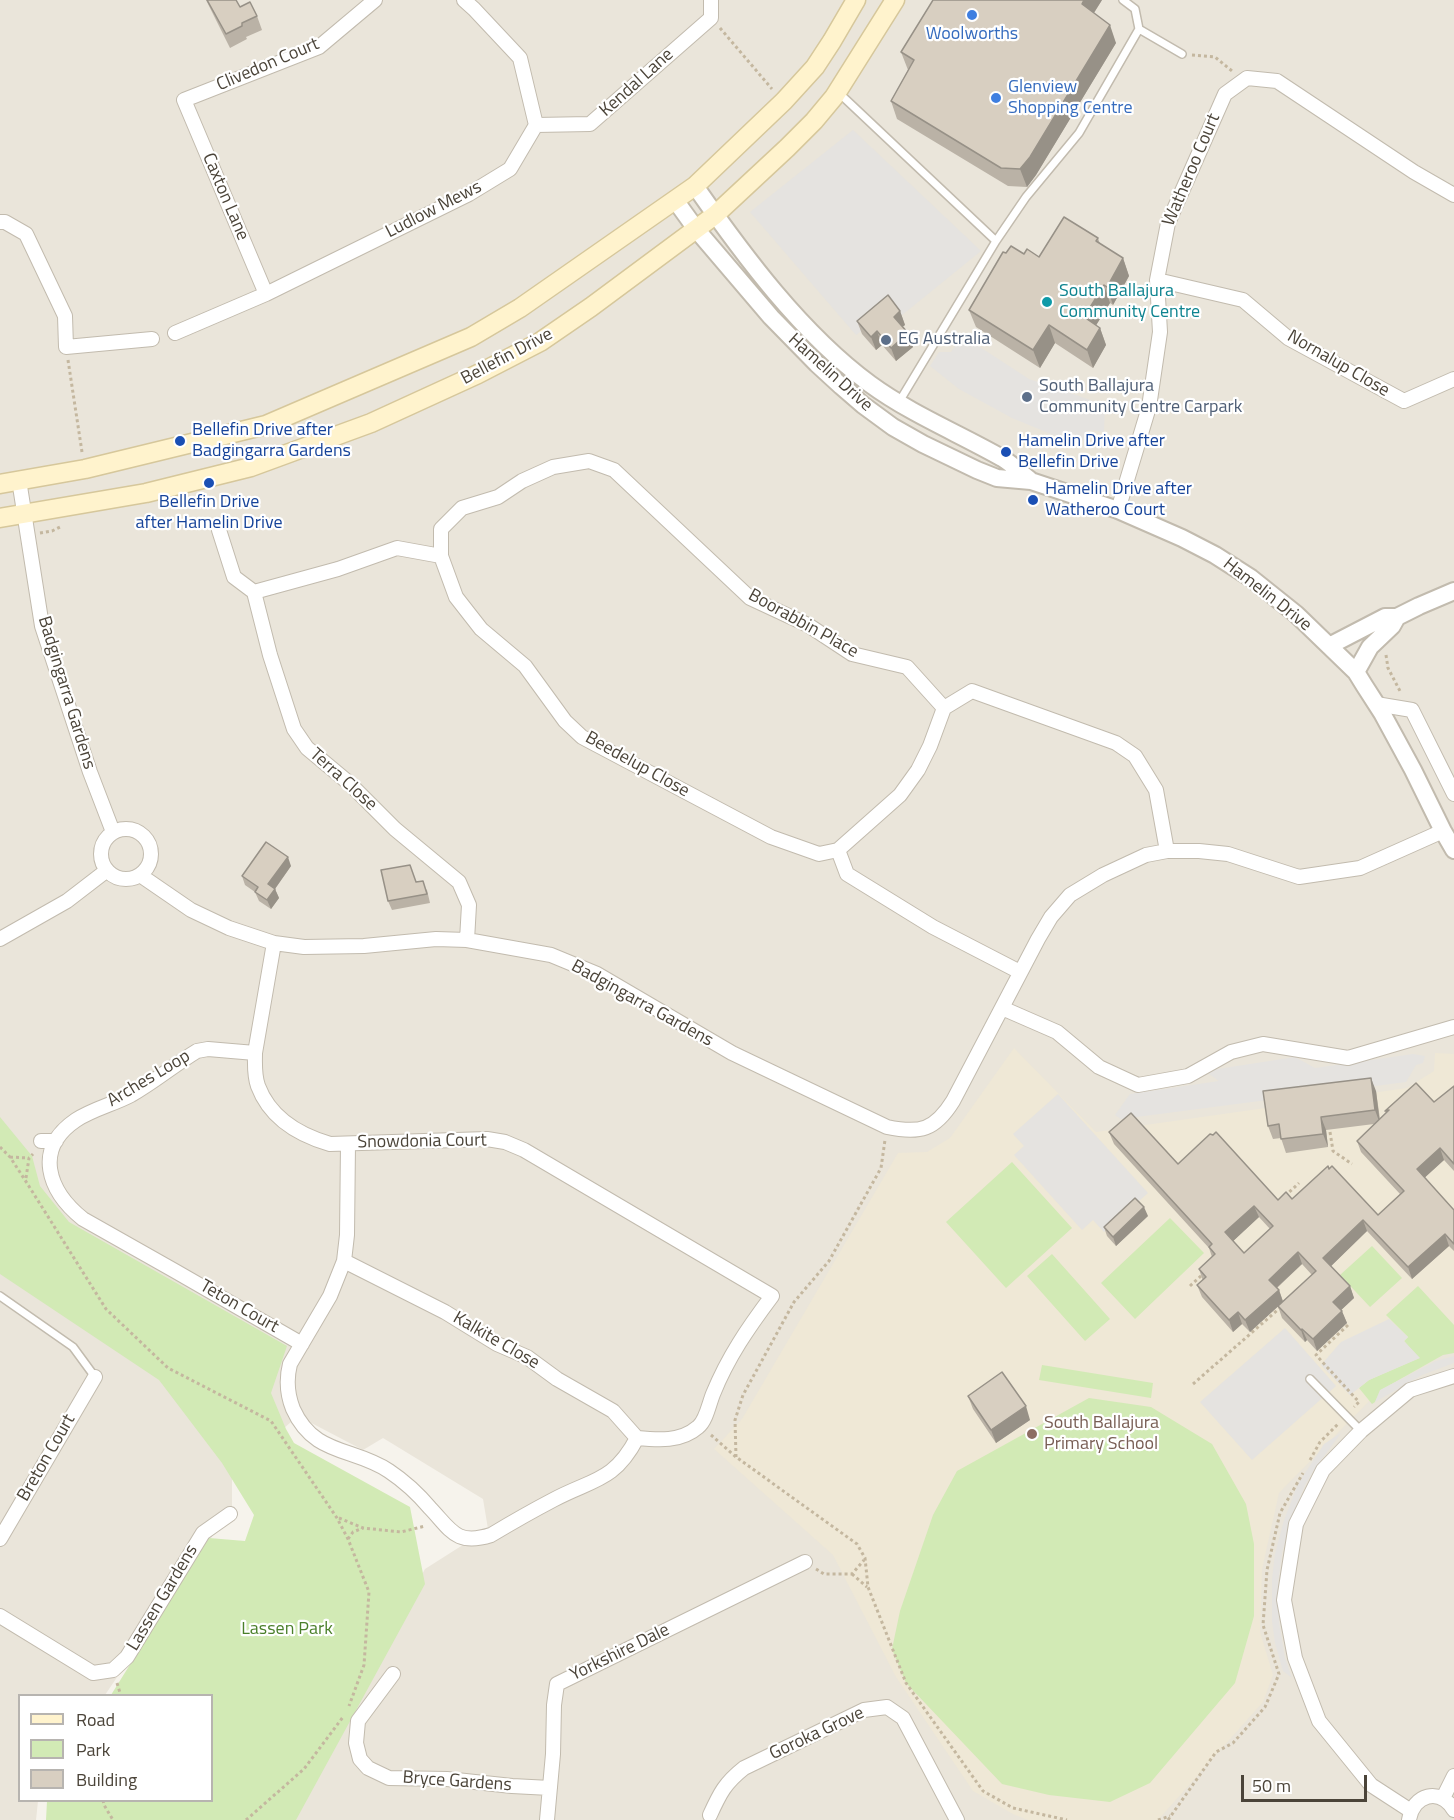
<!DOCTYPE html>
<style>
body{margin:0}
#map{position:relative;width:1454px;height:1820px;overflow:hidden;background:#f6f3ec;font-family:"Titillium Web",sans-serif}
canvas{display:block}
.legend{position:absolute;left:18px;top:1694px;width:195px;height:108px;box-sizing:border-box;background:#fff;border:2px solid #b7b4b0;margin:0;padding:8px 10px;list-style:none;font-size:18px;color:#4b4439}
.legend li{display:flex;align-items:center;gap:12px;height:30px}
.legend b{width:30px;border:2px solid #b7b4b0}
.scale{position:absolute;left:1241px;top:1775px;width:126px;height:27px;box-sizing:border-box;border:3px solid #4b4439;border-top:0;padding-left:8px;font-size:18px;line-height:21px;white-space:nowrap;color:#4b4439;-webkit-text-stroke:4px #fff;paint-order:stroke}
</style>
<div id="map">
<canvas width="1454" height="1820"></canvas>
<ul class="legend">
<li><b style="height:8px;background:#fff3cd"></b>Road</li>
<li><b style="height:16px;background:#d2eab5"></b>Park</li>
<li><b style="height:16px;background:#d8cfc1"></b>Building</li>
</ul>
<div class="scale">50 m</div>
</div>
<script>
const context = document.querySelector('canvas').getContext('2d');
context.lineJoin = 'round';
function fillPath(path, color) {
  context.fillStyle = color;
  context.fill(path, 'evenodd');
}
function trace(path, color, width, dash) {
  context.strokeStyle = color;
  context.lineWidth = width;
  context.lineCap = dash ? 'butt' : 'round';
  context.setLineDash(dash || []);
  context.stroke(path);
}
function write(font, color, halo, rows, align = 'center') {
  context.font = font + ' "Titillium Web",sans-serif';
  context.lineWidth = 4.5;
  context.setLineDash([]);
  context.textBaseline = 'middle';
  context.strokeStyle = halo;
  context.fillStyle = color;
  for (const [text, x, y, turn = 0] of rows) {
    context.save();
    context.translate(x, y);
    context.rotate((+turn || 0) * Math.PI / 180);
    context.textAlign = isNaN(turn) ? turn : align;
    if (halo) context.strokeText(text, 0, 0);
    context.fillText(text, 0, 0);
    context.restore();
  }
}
const residential = new Path2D(`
 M0,0h1454v1820h-1165l136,-251 63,-40 -5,-30 -100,-61 -20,12 -65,-34 -66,57v34l-127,188 -85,1v104l18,1 -2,19h-36z`);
const education = new Path2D(`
 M1014,1048l82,84 311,-44 27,-17 1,-18 19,1v295l-74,41 -101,103 -17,76 -2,63 13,43 -10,27 -105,118h-130l-15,-6 -40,-23 -77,-114 -63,-122 -119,-106 28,-30 156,-266 29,-1 23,-14z`);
const green = new Path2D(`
 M0,1117l32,39 8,30 29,36 218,124 -16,47 15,36 8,14 116,64 15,77 -129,236h-250l1,-19 165,-1v-104l-101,-1 98,-157 36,3 9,-26 -32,-52 -63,-83 -159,-106z
 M1012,1162l60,66 -66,60 -60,-66z
 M1170,1218l34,35 -69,66 -34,-36z
 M1372,1246l30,32 -32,29 -30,-32z
 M1052,1254l58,65 -25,22 -58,-65z
 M1418,1286l36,39v28l-11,2 -62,35 -6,12 -3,2 -13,-16 10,-8 50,-22 -15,-17 4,-4 -22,-22z
 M1042,1365l111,18 -2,15 -112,-18z
 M1089,1398l62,9 61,37 34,60 8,40v72l-19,67 -85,100 -40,19 -61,-7 -47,-11 -96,-101 -14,-34 8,-38 33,-96 24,-44z`);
const parking = new Path2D(`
 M853,130l128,121 -85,69 -9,-8 -31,23 -106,-123z
 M963,336l66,43 76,26 -1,27 -17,-2 -7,16 -68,-28 -53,-29 -29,-23 9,-14h12z
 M1413,1054l12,2 -2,7 -7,2 -10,17 -285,37 -6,-4 15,-21 89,-13 -14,-10 90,-14 20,11z
 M1058,1094l90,99 -44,39 -11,-12 -11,10 -68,-75 10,-9 -11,-12z
 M1389,1319l19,18 -4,4 16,17 -51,22 -19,15 -29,-30 20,-23z
 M1285,1328l51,58 -84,74 -52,-58z
 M1454,1356v7l-32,12 -47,27 5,-12 56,-29z
 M1341,1433l-27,37 -9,15 -15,37 -8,31 -4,30 1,39 6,36 7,20 -9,-7 -8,-28 -3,-22v-42l3,-25 9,-34 14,-36 26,-40z`);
const path = new Path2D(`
 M720,28l52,61
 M1192,55l23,2 17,14
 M68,360l14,92
 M40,533l12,-2 10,-5
 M1386,655l2,13 13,25
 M1330,1132l3,19 19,13
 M0,1147l10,10 15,23 81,129 62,59 103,53 66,97 11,21 21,53 -5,73 -15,41
 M10,1157l19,1
 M26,1178l3,-20 4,-4
 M1285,1196l14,-13
 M1190,1286l12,-11
 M1348,1325l-32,30 43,47 -5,5
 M1193,1384l88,-77
 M711,1435l25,22 121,87 8,14 3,29 38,96 77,108 30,17 54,12
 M736,1457l-1,-37 8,-25 51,-93 35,-41 52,-93 4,-28
 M1310,1460l10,-18 19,-19
 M339,1518l24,10 38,4 24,-6
 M348,1539l5,-7 10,-4
 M816,1569l8,5h28l12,-14
 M852,1574l15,13
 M117,1683l4,13
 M103,1800l1,5 9,15
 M246,1820l58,-51 39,-52
 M1158,1820l12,-4
 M1168,1820l48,-68 17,-9 32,-36 14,-33 -16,-49 4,-55 13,-57 23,-40`);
const service = new Path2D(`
 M1139,29l43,25
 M839,93l157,148 -97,161
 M996,241l30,-44 53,-64 60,-104 -4,-20 -12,-9
 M0,1296l73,51 22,30
 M1310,1379l51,52`);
const minor = new Path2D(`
 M536,125l54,-1 121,-106v-18
 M0,222h5l21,12 39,82 1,31 86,-8
 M1157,280l86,20 45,38 116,63 50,-22
 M266,294l-82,-194 135,-53 56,-47
 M175,333l91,-39 203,-100 41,-25 26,-44 -16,-67 -46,-49 -10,-9
 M19,480l23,146 48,146 23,60
 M1118,510l31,-103 11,-75 -3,-52 11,-57 57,-129 22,-16 30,3 137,91 40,23
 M219,530l15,47 20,15
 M441,556l-44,-8 -59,21 -84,23 16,63 24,74 13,19 42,35 46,46 64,53 10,23 -2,35
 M1376,704l36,6 42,84
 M944,708l-14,38 -12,24 -18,25 -62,55 -19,4 -48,-17 -189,-100 -17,-16 -40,-55 -44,-37 -25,-32 -15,-41v-27l21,-21 36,-11 24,-16 31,-14 36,-6 25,9 136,128 58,27 44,29 55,13 37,41 28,-17 144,52 19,13 21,34 11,61
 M101 854a25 25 0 1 1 50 0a25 25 0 1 1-50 0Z
 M838,850l9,24 86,53 87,45
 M140,875l51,35 38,18 45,15 30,4 60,-1 72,-7 31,1 84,15 46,19 135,79 155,74c33,7 48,3 66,-26l85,-162 13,-22 19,-22 33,-20 43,-20 21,-4h32l29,3 71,23 61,-9 83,-37
 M0,939l67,-38 39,-30
 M274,943l-19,110c0,11 -1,22 3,33 12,32 41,49 72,58l157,-5 18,3 19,8 248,146c-24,32 -44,61 -59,98 -4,10 -7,27 -15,33 -17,15 -40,13 -61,11 -23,44 -45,41 -84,62 -21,11 -42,23 -62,35 -35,11 -40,-5 -61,-27 -11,-13 -26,-27 -41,-37 -36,-24 -75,-15 -96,-62 -6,-15 -7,-29 -3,-45l40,-68 14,-35 3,-26 1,-91
 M1002,1008l55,24 42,35 39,18 50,-9 43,-24 32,-8 85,14 106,-31
 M255,1053l-47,-4 -11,2c-23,14 -43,31 -66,44 -17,9 -38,14 -55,25 -43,29 -28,71 7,99l92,52 127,73
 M41,1141h15
 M344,1261l101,51 52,32 30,13 30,22 56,32 24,27
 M0,1539l95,-162
 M0,1616l93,57 20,-3 14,-13 76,-124 27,-19
 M393,1674l-35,47 -2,22 4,16 8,9 21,10 58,1 65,7 38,2
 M1443,1798l11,-22
 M1411,1811l-40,-26 -52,-64 -24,-63 -11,-58 12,-76 27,-54 38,-39 49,-41 44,-14
 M710,1815c10,-22 15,-32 34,-47l120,-58 23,-3 16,11 54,102
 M547,1820l6,-66 1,-49 3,-21 248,-122
 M1409,1820c4,-26 31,-33 45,-10`);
const tertiary = new Path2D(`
 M695,186c49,70 106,147 175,198 41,30 88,49 132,74 10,6 19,15 28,22
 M675,200l21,29 75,88 46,47 24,22 22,19 30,22 30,17 54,26 20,8 34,3 87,29 64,28 33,17 36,23 45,36 60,58 8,13 18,28 31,57 30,61 11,19
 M1329,646l56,-29h12
 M1356,672l14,-25 22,-21 5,-9 22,-11 35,-15`);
const secondary = new Path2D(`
 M0,484l85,-15 181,-44 205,-88 49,-29 175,-122 89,-85 31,-34 17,-26 24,-41
 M0,518l146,-25 105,-26 120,-44 107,-49 62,-32 51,-35 124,-92 72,-67 27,-27 20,-24 61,-97`);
const wall = new Path2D(`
 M206,0h30l4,7 17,9 5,14 -16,7 1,2 -17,9z
 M1102,0l-8,13 22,30 -80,132 -9,12 -19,-1 -111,-67 -6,-18 17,-31 -7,-18z
 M1098,238l2,6 23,14 6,18 -16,29 -3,-2 -14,22 4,3 6,17 -13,23 -38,-25 -15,25 -64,-41 -7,-17 37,-57 18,1 15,3z
 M900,311l5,14 -3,2 6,6 5,14 -17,14 -14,-16 -6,5 -14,-16 -5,-13z
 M291,866l-16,23 4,9 -8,11 -12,-8 -4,-9 -10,-7 -3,-9z
 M417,882l10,8 3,13 -38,7 -4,-9z
 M1454,1086v85l-10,-11 -20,18 30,32v41l-5,-5 -37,33 -45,-48 -36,35 19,20 4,12 -13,12 6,13 -30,28 -10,-11 -2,2 -23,-24 -4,-12 -28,26 -8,-8 -9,8 -31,-35 -5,-12 6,-4 -4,-12 13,-12 -3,-9 -95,-104 -5,-12 69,32 100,36 14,-1 37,-30 49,46 22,-21 -39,-42 -4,-11 17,-17 -48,6 2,17 -42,6 -5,-15 -8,1 -5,-13 108,-35 4,28 6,-6 -1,-2 49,-9zM1259,1217l11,12 -26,24 -11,-12zM1302,1264l10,11 -29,26 -4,-11 -2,-2z
 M1148,1216l-32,30 -9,-10 -3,-9z
 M968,1396l62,24 -34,23 -23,-34z`);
const shadedWall = new Path2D(`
 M1084,0h18l-14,22 -6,-18z
 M1110,25l6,18 -80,132 -9,12 -7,-18z
 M1123,258l6,18 -16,29 -6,-18z
 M1104,285l6,18 -20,32 -6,-18z
 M900,311l5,14 -7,5 -4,-13z
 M1049,325l6,18 -15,25 -7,-18z
 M1100,328l6,17 -13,23 -6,-18z
 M877,331l5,14 -6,5 -5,-13z
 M908,333l5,14 -17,14 -5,-13z
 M288,857l3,9 -19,27 -4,-9z
 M275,889l4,9 -8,11 -4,-9z
 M1371,1078l5,13 4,33 -5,-14z
 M1321,1117l5,13 2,17 -5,-13z
 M1440,1148l4,12 -23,21 -4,-12z
 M1254,1206l5,11 -29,27 -5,-12z
 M1144,1207l4,9 -32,30 -3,-9z
 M1363,1220l4,11 -40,39 -4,-12z
 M1445,1234l4,12 -37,33 -4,-12z
 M1298,1252l4,12 -29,27 -4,-11z
 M1350,1286l4,12 -16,15 -5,-11z
 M1279,1290l4,12 -33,30 -5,-12z
 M1342,1311l5,12 -30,28 -4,-12z
 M1238,1312l4,12 -9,8 -4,-12z
 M1302,1329l5,11 -2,2 -4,-12z
 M1026,1406l4,14 -34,23 -5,-13z`);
const building = new Path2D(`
 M207,0h29l4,7 10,-5 7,14 -15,7v3l-16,8z
 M933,0h151l-2,4 28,21 -80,132 -10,12 -19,-1 -110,-67 23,-41 -13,-8z
 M1064,217l34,21 -2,3 27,17 -16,29 -3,-2 -20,32 16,11 -13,22 -38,-25 -16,25 -64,-40 34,-58 3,1 5,-7 13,8 3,-5 12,8z
 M888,295l12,16 -6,6 14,16 -17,15 -14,-17 -6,6 -14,-16z
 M266,842l22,15 -20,27 7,5 -8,11 -12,-8 3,-5 -16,-11z
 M410,865l6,17 7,-1 4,13 -39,7 -7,-31z
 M1371,1078l4,32 -54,7 2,17 -42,5 -2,-15 -11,2 -5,-35z
 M1416,1083l18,19 20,-16v78l-14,-16 -23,21 37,41v34l-9,-10 -37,33 -45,-47 -40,38 27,28 -17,16 9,9 -29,28 -11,-10 -1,1 -23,-24 38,-35 -18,-19 -29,28 10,10 -34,30 -7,-8 -9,8 -32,-35 9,-8 -7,-8 16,-15 -6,-7 3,-3 -103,-112 22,-19 47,51 32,-30 3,1 3,-3 62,68 8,-8 6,7 36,-33 1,3 3,-3 46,49 26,-24 -47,-50 32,-31 -4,1zM1254,1206l19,20 -29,27 -19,-21z
 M1135,1198l9,9 -31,30 -9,-10z
 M1002,1372l24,34 -35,24 -23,-34z`);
const markers = [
 [972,15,6,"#3f7fe0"],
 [996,98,6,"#3f7fe0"],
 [1047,302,6,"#0f9aa8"],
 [886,340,6,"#5c6f8a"],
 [1027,397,6,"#5c6f8a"],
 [180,441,6,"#1a4fb4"],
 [1006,452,6,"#1a4fb4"],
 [209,483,6,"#1a4fb4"],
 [1033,500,6,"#1a4fb4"],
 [1032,1434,6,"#8d6e63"]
];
const shopNames = [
 ["Woolworths",972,35],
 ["Glenview",1008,88,"left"],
 ["Shopping Centre",1008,109,"left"]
];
const streetNames = [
 ["Clivedon Court",268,65,-23],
 ["Kendal Lane",637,83,-42],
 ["Watheroo Court",1192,170,-67],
 ["Caxton Lane",225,197,67],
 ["Ludlow Mews",434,210,-27],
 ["Bellefin Drive",507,357,-28],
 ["Nornalup Close",1338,364,30],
 ["Hamelin Drive",830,373,42],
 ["Hamelin Drive",1267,595,38],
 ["Boorabbin Place",803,624,29],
 ["Badgingarra Gardens",66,693,73],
 ["Beedelup Close",637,765,29],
 ["Terra Close",343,780,42],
 ["Badgingarra Gardens",642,1004,29],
 ["Arches Loop",149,1079,-31],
 ["Snowdonia Court",422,1142,-1],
 ["Teton Court",239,1307,30],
 ["Kalkite Close",496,1341,30],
 ["Breton Court",47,1458,-60],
 ["Lassen Gardens",163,1598,-59],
 ["Yorkshire Dale",620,1653,-26],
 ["Goroka Grove",817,1734,-25],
 ["Bryce Gardens",457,1782,4]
];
const cultureNames = [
 ["South Ballajura",1059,292],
 ["Community Centre",1059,313]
];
const serviceNames = [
 ["EG Australia",898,340],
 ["South Ballajura",1039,387],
 ["Community Centre Carpark",1039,408]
];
const transitNames = [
 ["Bellefin Drive after",192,431],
 ["Badgingarra Gardens",192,452],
 ["Hamelin Drive after",1018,442],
 ["Bellefin Drive",1018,463],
 ["Hamelin Drive after",1045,490],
 ["Watheroo Court",1045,511],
 ["Bellefin Drive",209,503,"center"],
 ["after Hamelin Drive",209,524,"center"]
];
const educationNames = [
 ["South Ballajura",1044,1424],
 ["Primary School",1044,1445]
];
const parkNames = [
 ["Lassen Park",287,1630]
];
fillPath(residential, '#eae5da');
fillPath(education, '#efe8d6');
fillPath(green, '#d2eab5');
fillPath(parking, '#e5e3e0');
trace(service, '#c2bbae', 10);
trace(minor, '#c2bbae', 16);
trace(tertiary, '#c2bbae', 20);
trace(secondary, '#d6c79b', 21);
trace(path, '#c4b79f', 3, [3, 3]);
trace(service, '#fff', 7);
trace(minor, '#fff', 14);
trace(tertiary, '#fff', 16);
trace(secondary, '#fff3cd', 18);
fillPath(wall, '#bab2a6');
fillPath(shadedWall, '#979187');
fillPath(building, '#d8cfc1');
trace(building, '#979187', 1.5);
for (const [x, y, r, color] of markers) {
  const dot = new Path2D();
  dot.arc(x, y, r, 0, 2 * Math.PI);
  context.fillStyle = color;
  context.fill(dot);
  trace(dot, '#fff', 2);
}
write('18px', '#366cbe', '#fff', shopNames);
write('18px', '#4b4439', '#fff', streetNames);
write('18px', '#0d838f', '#fff', cultureNames, 'left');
write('18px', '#4e5e75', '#fff', serviceNames, 'left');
write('18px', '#164399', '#fff', transitNames, 'left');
write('18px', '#785e54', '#fff', educationNames, 'left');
write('18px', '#4a7f2a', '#fff', parkNames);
</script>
